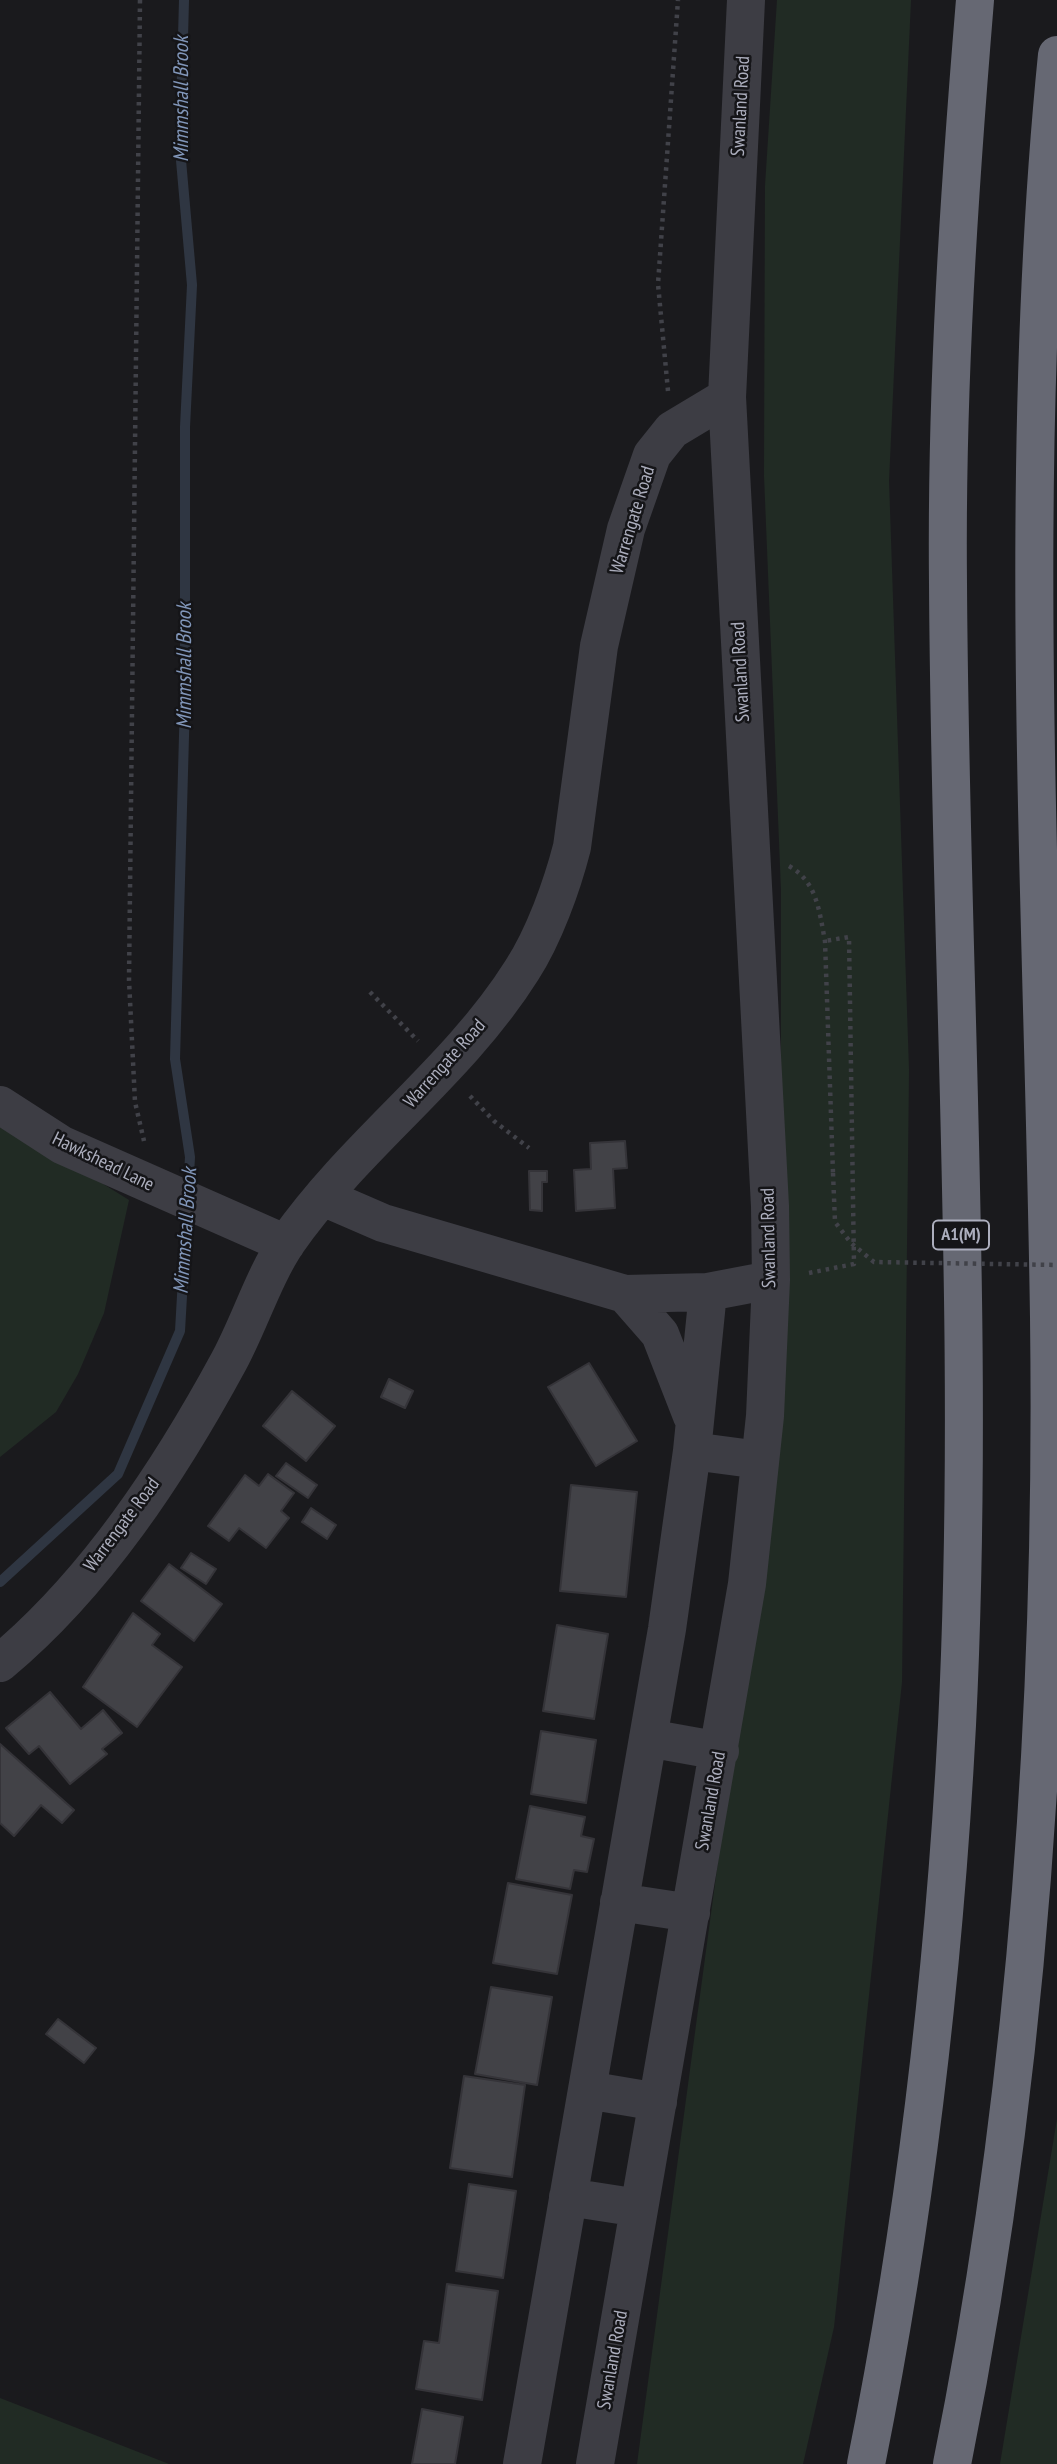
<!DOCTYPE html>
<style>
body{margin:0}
canvas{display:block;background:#1a1a1d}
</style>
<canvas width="1057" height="2464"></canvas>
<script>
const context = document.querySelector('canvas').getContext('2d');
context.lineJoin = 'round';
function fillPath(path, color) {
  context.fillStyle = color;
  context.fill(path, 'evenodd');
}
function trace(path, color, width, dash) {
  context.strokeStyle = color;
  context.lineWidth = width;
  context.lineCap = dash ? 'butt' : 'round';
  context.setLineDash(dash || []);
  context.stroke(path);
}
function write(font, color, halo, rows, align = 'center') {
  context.font = font + ' "PT Sans Narrow",sans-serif';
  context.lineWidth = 5;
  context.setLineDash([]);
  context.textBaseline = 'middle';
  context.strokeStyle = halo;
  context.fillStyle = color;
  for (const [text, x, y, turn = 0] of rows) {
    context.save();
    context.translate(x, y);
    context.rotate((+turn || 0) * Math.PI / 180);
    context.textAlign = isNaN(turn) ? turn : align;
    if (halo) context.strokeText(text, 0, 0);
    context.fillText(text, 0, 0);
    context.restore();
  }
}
const green = new Path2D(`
 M777,0h134l-22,481 20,589 -7,612 -68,645 -31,137h-166l144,-1071v-503l-17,-415 1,-289z
 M0,1120l129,80 -25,113 -26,61 -22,38 -56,45z
 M1057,2119v345h-57z
 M0,2398l169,66h-169z`);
const stream = new Path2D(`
 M184,0l-4,149 12,136 -7,142v273l-10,359 15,98 -2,35
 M0,1582l118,-108 62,-143 7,-123`);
const building = new Path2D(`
 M625,1141l2,27 -14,1 2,39 -39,3 -2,-41 17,-1 -1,-26z
 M529,1171h18v11h-5v29l-12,-1z
 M589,1363l48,78 -41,25 -48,-79z
 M389,1379l24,12 -8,17 -24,-11z
 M292,1391l43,35 -29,35 -43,-35z
 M286,1463l31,22 -9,13 -32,-22z
 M268,1474l26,19 -13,18 8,7 -23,30 -27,-20 -10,13 -21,-15 37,-51 14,11z
 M571,1485l66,7 -11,105 -66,-6z
 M311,1508l25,17 -9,14 -25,-17z
 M191,1553l25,16 -10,15 -25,-16z
 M169,1564l53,40 -28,37 -53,-40z
 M133,1613l27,21 -8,11 30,22 -45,60 -54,-40z
 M557,1625l51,9 -14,85 -51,-8z
 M50,1692l31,37 22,-19 19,23 -20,16 5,5 -37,30 -31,-38 -10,8 -23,-26z
 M541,1731l55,9 -10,63 -55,-9z
 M0,1744l74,66 -12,13 -21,-18 -27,31 -14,-13z
 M530,1806l55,11 -4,19 13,3 -7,33 -13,-2 -4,19 -54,-10z
 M508,1883l64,12 -15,79 -64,-11z
 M491,1987l61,10 -15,88 -62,-11z
 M58,2019l38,29 -12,15 -38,-29z
 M464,2076l61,9 -13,92 -62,-9z
 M469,2184l47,7 -13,87 -47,-7z
 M447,2284l51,7 -16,109 -66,-11 8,-48 15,2z
 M422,2409l41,8 -8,47h-43z`);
const path = new Path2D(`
 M140,0l-11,980 6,122 9,39
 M668,391l-10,-107 20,-284
 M789,866c28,16 30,44 36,75l8,232
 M370,992l48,49
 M470,1096l24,25 35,27
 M809,1273l45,-9 -5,-327 -24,4`);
const minor = new Path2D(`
 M0,1105l62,40 224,99
 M323,1197l60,26 242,71 83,-2 63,-12
 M625,1294l35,40 32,82
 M692,1451l68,9
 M0,1663c96,-80 170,-193 229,-302 20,-37 35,-85 58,-119 69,-99 171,-170 235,-272 22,-34 40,-84 50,-123l27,-201 27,-117 26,-74 20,-25 55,-33
 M648,1738l72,13
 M619,1902l72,11
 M587,2090l71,12
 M568,2197l71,11
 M522,2464l145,-835 25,-178 16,-159
 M595,2464l152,-880 18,-168 6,-136 -1,-74 -43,-809 19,-397`);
const highway = new Path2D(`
 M866,2464c49,-243 78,-491 91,-739 19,-380 -7,-762 -9,-1142 -2,-195 11,-389 27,-583
 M952,2464c76,-377 102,-763 97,-1147 -6,-420 -34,-843 8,-1262`);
const pathBridge = new Path2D(`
 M833,1173l2,49 16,21 23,19 183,3`);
const shields = [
 [961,1235,56]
];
const shieldNames = [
 ["A1(M)",961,1235]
];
const streetNames = [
 ["Swanland Road",741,106,-87],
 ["Warrengate Road",633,520,-73],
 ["Swanland Road",741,672,-93],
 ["Warrengate Road",445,1064,-48],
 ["Hawkshead Lane",103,1162,26],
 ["Swanland Road",769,1238,-91],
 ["Warrengate Road",122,1525,-53],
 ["Swanland Road",711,1801,-80],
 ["Swanland Road",613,2360,-80]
];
const waterNames = [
 ["Mimmshall Brook",182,99,-90],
 ["Mimmshall Brook",185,666,-90],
 ["Mimmshall Brook",186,1231,-86]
];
fillPath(green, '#212b24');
trace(stream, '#2f3642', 10);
fillPath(building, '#424247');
trace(building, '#353439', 2);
trace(path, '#414249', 4.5, [3.5, 5]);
trace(minor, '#3d3d44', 38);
trace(highway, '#666873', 38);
trace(pathBridge, '#414249', 4.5, [3.5, 5]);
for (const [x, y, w] of shields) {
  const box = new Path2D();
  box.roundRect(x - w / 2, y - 14.5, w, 29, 5);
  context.fillStyle = '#151518';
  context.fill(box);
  trace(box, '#acaebd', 2);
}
write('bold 18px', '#acaebd', null, shieldNames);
write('19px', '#acaebd', '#151518', streetNames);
write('italic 21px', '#8196b9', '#151518', waterNames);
</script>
